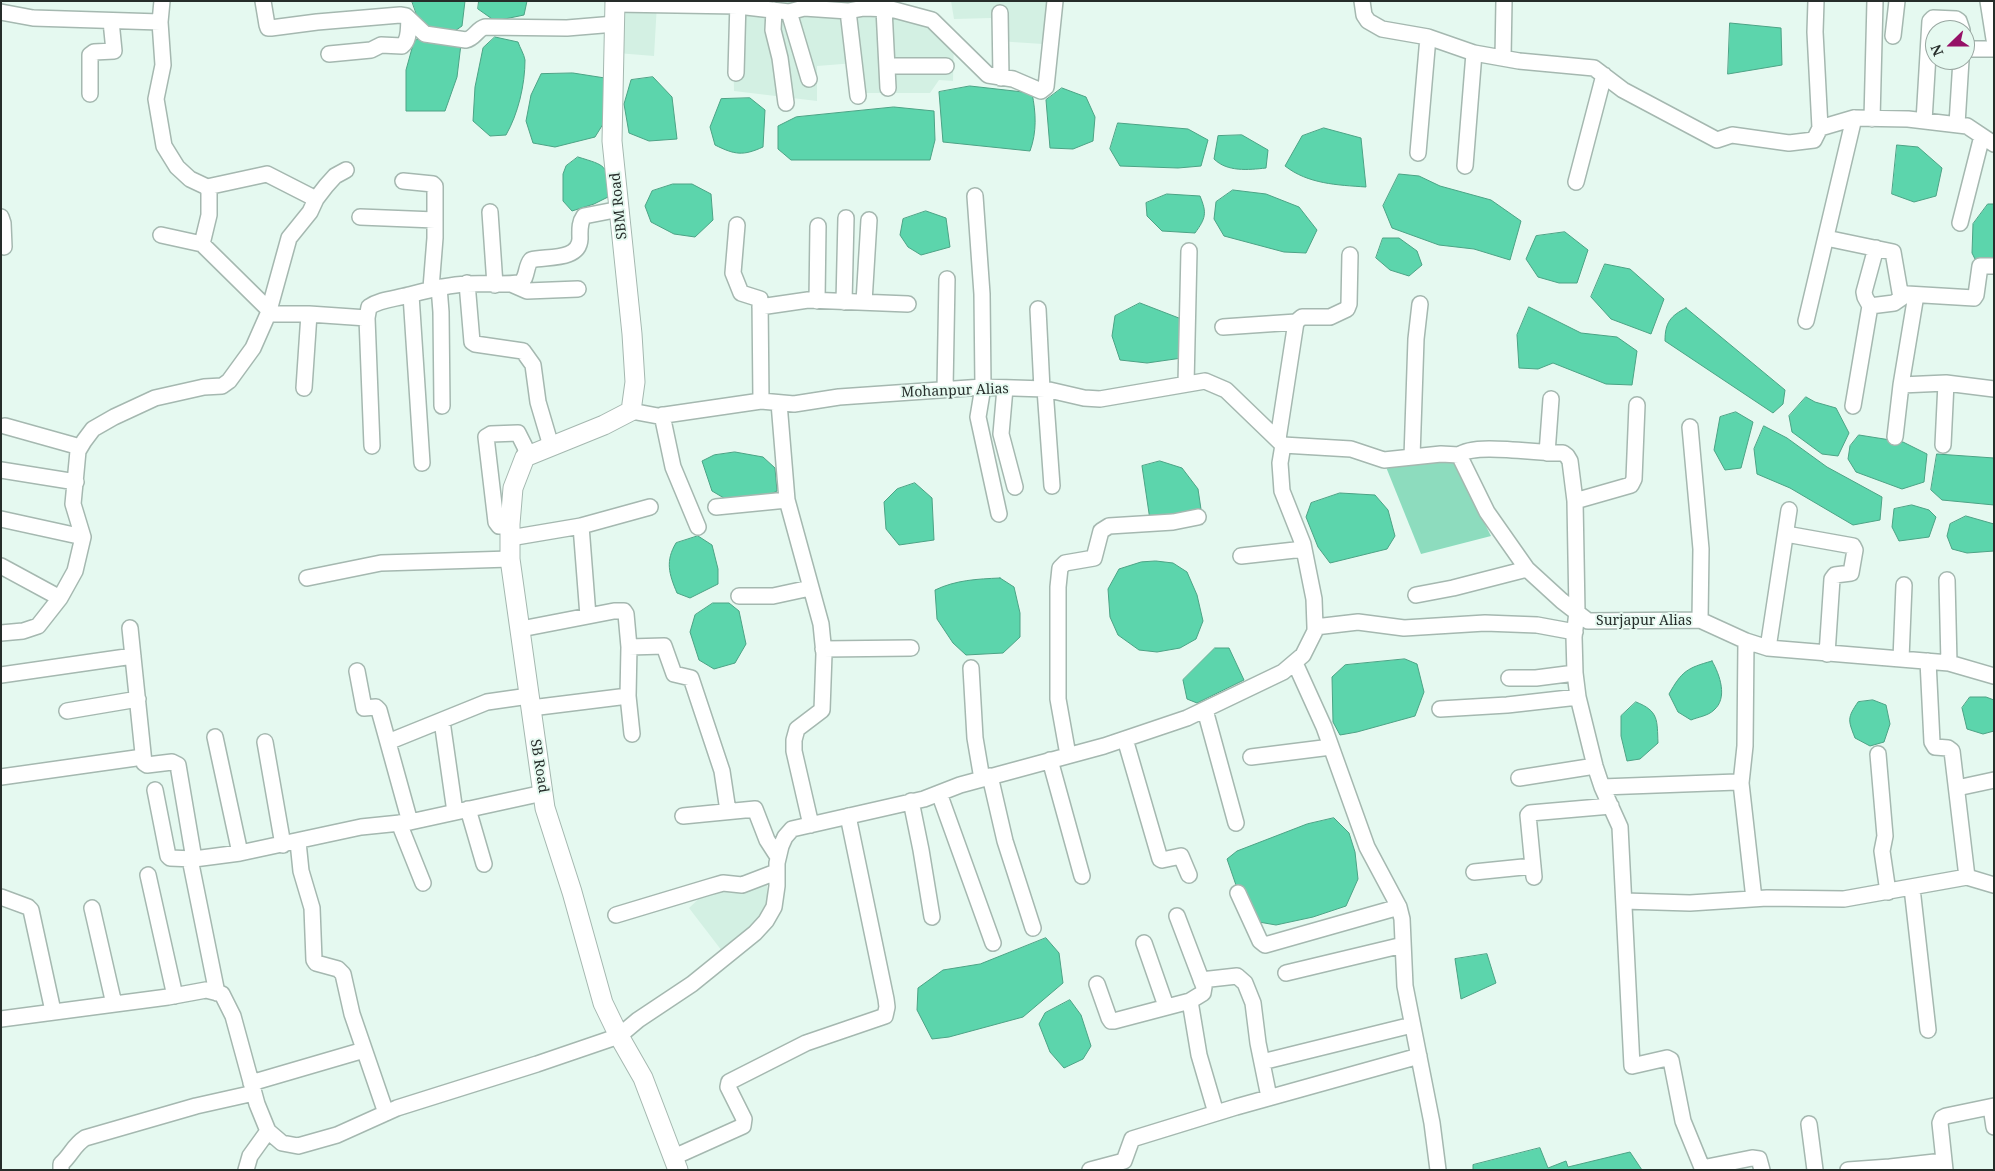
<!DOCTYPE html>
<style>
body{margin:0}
#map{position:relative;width:1995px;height:1171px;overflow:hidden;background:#e5f9f0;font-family:"Noto Serif",serif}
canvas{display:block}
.frame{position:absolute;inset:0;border:2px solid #262d2a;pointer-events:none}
.north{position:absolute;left:1925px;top:20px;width:50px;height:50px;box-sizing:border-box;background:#e5f9f0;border:1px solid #99a7a1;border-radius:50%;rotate:248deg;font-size:14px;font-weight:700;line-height:20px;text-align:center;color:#262d2a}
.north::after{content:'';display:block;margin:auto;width:18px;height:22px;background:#961167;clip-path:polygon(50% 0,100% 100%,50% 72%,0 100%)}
</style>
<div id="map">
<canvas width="1995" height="1171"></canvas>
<div class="frame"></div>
<div class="north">N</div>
</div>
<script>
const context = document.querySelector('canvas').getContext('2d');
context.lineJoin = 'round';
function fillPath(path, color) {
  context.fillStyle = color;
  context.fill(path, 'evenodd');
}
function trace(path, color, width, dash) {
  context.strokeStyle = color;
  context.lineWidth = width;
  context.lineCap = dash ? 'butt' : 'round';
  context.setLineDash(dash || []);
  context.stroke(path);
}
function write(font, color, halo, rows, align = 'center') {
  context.font = font + ' "Noto Serif",serif';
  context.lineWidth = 4;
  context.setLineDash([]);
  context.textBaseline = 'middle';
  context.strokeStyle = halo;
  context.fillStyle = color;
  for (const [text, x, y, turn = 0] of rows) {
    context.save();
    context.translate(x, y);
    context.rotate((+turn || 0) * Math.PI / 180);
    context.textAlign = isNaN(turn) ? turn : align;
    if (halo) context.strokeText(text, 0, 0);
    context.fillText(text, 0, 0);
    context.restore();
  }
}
const built = new Path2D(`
 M618,1h269v10l67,25 -1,45 -14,-1 -9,13h-67l-8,-30 -38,3v35l-83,-10 -2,-83 -75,-4 -3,52 -37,-3z
 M951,1h100l-8,43 -46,-3 -6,-23 -37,1z
 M767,880v28l-18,24 -27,19 -33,-43 21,-20 22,4z`);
const green = new Path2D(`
 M1453,460l38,76 -70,18 -35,-87z`);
const water = new Path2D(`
 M412,1h53l-3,25 -10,7 -30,-4z
 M479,1h48l-3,14 -29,6 -17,-12z
 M1730,23l51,5 1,37 -54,9z
 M433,34l28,10 -4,33 -12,34h-39v-41l8,-29z
 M495,37l23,5c2,6 6,12 7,18 0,25 -7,54 -19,75l-16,1 -17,-15 2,-34 8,-39z
 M573,73l32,5 3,38 -13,21 -40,10 -22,-4 -7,-22 5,-26 10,-21z
 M653,77l19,20 5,42 -28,2 -20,-8 -5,-29 7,-24z
 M970,86l62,7c4,20 5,39 -2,58l-87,-9 -4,-50z
 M1062,88l24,9 9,20 -2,24 -20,8 -23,-1 -4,-48z
 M750,98l15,12 -2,37c-20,9 -28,8 -48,-2l-5,-18 11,-28z
 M894,107l40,4 1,29 -5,20h-139l-13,-11v-23l18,-9z
 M1118,123l70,6 20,11 -7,26 -23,2 -58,-2 -10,-17z
 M1324,128l37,10 5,49c-29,-2 -58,-3 -81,-21l17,-30z
 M1242,135l26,15 -2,18c-18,2 -39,4 -52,-9l4,-23z
 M1897,145l21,2 24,21 -6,28 -22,6 -22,-8z
 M578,157c29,9 28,7 34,38l-18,9 -22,7 -9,-10v-27l3,-8z
 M1399,174l20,2 21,10 51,14 30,21 -11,39 -36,-11 -35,-4 -47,-17 -9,-22z
 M673,184h19l19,10 2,26 -18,17 -21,-3 -23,-12 -6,-16 7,-15z
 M1233,190l33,4 33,13 18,23 -11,23 -22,-1 -60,-16 -10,-17 2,-17z
 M1167,194l33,2c7,17 6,22 -5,37l-33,-2 -15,-15 -1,-13z
 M1988,204h6v57l-19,-2 -3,-6 1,-29z
 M926,211l20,7 4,29 -29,8 -13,-8 -8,-12 3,-16z
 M1565,232l23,18 -11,33h-18l-21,-6 -12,-18 10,-23z
 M1383,238h16l18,13 5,14 -13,11 -19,-6 -14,-12z
 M1605,264l25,5 34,30 -13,35 -40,-15 -20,-22z
 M1140,303l44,17 -2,38 -35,5 -27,-3 -8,-24 3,-20z
 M1529,307l52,26 36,4 20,14 -5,34 -26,-1 -53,-21 -15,6 -19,-1 -2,-33z
 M1686,308l99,82 -2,14 -10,9 -108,-72c0,-18 5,-25 21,-33z
 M1806,397l9,5 21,6 13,25 -11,23 -16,-2 -30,-22 -3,-16z
 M1736,412l17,10 -12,46 -16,2 -11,-20 6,-33z
 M1764,426l23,12 40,29 55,30 -2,23 -27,5 -63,-37 -33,-14 -3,-25z
 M1859,435l44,7 24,12 -3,28 -22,7 -46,-17 -8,-13 2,-13z
 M735,452l28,5 12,11 2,23 -16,8 -32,2 -17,-10 -10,-30 12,-6z
 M1937,454l57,4v47l-52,-5 -11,-10z
 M1160,461l22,7 16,21 4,27 -52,4 -8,-54z
 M915,483l17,15 2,42 -35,5 -13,-16 -2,-27 13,-13z
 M1340,493l35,2 13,15 7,26 -8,13 -57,14 -12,-16 -12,-30 5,-14z
 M1912,505l17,5 7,7 -7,20 -30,4 -7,-14 2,-18z
 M1966,516l28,8v27l-27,2 -15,-4 -5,-13 3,-12z
 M698,536l14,9 6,24v15l-28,14 -13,-5c-8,-19 -12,-32 -1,-50z
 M1156,561l17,2 14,9 10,23 6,26 -7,18 -16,9 -23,4 -18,-2 -21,-15 -8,-18 -2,-28 11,-20 22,-7z
 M1000,578l14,9 6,26v24l-17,16 -37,2 -13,-12 -16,-24 -2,-29c21,-10 42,-11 65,-12z
 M713,603h16l10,8 7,33 -11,19 -21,6 -15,-9 -9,-28 5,-17z
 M1215,648h14l15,32 -47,23 -10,-4 -4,-19z
 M1405,659l12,5 7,28 -9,24 -58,16 -17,3 -7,-13 -1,-45 13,-12z
 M1712,661c8,14 16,37 2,49 -6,6 -16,7 -23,10l-13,-8 -9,-18c13,-23 18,-26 43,-33z
 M1970,697h16l8,3v31l-11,3 -16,-5 -5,-21z
 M1873,700l13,5 4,19 -6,18 -14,4 -15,-8c-7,-18 -8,-20 3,-36z
 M1636,702c23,9 21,18 22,41l-18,16 -13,2 -6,-25v-20z
 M1334,818l15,15 6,19 3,27 -12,27 -33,11 -37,8 -23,-4 -15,-30 -11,-32 10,-8 70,-27z
 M1046,938l13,15 4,30 -40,34 -74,20 -17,2 -15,-29 1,-22 25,-18 37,-6z
 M1487,954l9,29 -35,16 -6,-40z
 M1070,1000l11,15 10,31 -8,13 -19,9 -14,-16 -11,-28 6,-11z
 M1540,1148l8,20 18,-7 2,6 62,-15 12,18h-169v-5z`);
const minor = new Path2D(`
 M263,1l4,24 1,3h3l46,-6 83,-7 6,1 19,18 41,6c9,-2 11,-11 19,-13l82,1 48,-4
 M1362,1l2,14 4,6 14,8 46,8 46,16 45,8 75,7 29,22 94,50 15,-5 57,8 25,-3 6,-12 34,-10 54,1 59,7 27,18
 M1816,1l-1,31 5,96
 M1988,1l6,38
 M615,4l123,2 51,6 20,67
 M884,9l4,79
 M774,10l-1,20 7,28 6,45
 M848,11l10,85
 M1,12l32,6 127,4 2,-21
 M789,12l15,-4 44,3 16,-3 27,1 41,11 56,55 25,4 28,12 5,-4 9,-86
 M1000,13l1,65
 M160,22l3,43 -7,34 8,47 13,21 13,12 17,8 2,5v23l-7,29
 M1893,36l4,-35
 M1965,49h29
 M329,54l42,-4 10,-5 21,1c8,-6 6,-18 7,-27
 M1503,58l1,-57
 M887,66h59
 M736,73l2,-72
 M90,94v-39l4,-3 20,-1 -3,-30
 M1872,119l3,-118
 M1924,121l6,-100 3,-3 23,1 3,2 3,9
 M1957,124l4,-64
 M1418,153l10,-116
 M1465,166l9,-113
 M403,181l30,3 2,2v52l-4,50
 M1576,182l28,-107
 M207,187l60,-13 49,25
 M975,196l7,98 1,93 -5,30 21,97
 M490,212l5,73
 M1,217l2,6 1,24
 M360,217l75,3
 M1960,223l22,-87
 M737,225l-4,48 8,20 19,6 1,102
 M161,235l41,9 67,66
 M1826,238l67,14 8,46
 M467,283l5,59 3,2 48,7 10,14 5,37 13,44
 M511,284l16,7 51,-2
 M439,287l2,25 1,94
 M411,295l11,168
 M817,301l1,-75
 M844,302l2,-84
 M864,302l5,-82
 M1870,306l-5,-9 -1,-5 12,-44
 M760,307l48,-7 100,4
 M1038,309l4,80
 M268,314h41l58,4
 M1806,321l48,-203
 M1223,327l73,-5
 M1186,384l3,-133
 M1901,385l45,-2 48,6
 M304,388l5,-74
 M1005,388l-4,46 14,53
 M945,389l2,-110
 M1045,389l7,97
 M779,403l8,97 34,124 3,30 -2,56 -25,19 -3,11v11l17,74
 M1637,405l-3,74 -3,6 -56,16 2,111 -3,25 1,36 3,24 17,69 7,21 18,40 12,239 35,-8 4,2 12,61 20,49
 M1853,406l17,-100 24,-3 13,-9 67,4 2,-3 4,-29h14
 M631,411l27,5 103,-15 33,3 45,-7 144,-10 62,2 39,9 16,1 105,-18 21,9 57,55
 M662,415l11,52 25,60
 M5,426l75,21
 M1690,427l11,122 -1,71
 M1895,437l6,-52 15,-90
 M1278,439l18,-117 6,-5h28l17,-8 2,-5 1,-49
 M1283,445l68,4 33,11 57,-6 18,1 28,57 40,57 35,32 26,20 112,-1 46,21 22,7 181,15 45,13
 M1943,445l3,-62
 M372,446l-5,-128 2,-11c12,-8 26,-8 40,-12 19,-5 37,-10 57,-11 18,-1 36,1 54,-1 8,-5 5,-16 11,-23 15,-4 48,1 49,-21 0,-9 -1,-16 4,-23l36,-7
 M1547,453l4,-54
 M1459,455c16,-13 80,-1 104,-2l4,3 3,5 5,40
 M1412,457l4,-118 4,-35
 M1,470l75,12
 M716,507l71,-7
 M1,519l82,18
 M509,526h-10l-3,-4 -10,-85 5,-3 27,-1 11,22
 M581,526l7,90
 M1786,534l67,12 2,4 -4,23 -16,2 -3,4 -5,75
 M510,538l71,-12 69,-19
 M1241,556l63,-7
 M1,566l59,32
 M307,578l74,-15 129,-4
 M1947,580l2,83
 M1416,595l37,-7 74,-19
 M739,596h34l37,-8
 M1315,627l43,-5 46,6 81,-5 52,2 38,7
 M130,628l14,135 3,2 25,-3 6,3 16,94
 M521,629l93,-18h10l2,3 3,33 -1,49 4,38
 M1,633l22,-2 15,-5 22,-28 15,-27 8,-34 -10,-33 5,-53 6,-10 9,-12 21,-12 41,-19 49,-11 18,-1 7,-5 24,-33 15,-34 21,-76 21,-26 6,-13 10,-13 9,-10 11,-6
 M629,647l35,-1 10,28 17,4 31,93 6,40
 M1768,648l21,-138
 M823,649l88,-1
 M1901,659l3,-74
 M1928,661l4,81 3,5 13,1 4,3 15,126
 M1295,663l29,64 43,120 32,60 3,12 3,67 27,137 6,47
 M971,668l4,70 7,41
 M357,671l7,37 12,-1 3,3 31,112
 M1,675l132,-19
 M1509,678h27l39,-5
 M531,708l97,-12
 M1440,709l67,-4 71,-8
 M1205,710l31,113
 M67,711l71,-12
 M442,721l13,91
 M215,737l25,116
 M1125,739l35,120 2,1 19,-4 8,19
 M265,742l18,103
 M388,742l99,-40 42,-6
 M1878,754l7,82 -3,15 6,41
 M1068,755l-10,-56v-112l2,-19 5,-5 29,-5 7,-27 8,-5 64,-4 25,-5
 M1251,757l80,-10
 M1050,760l32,116
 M990,776l15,65 28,87
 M1,777l142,-20
 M1519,778l76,-12
 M1741,783l4,-37 1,-105
 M1602,787l135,-5 4,1 13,116
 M1957,788l37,-8
 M155,790l13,66 2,2 24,1 46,-6 121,-26 49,-5 133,-29
 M939,793l54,150
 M911,801l10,49 11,67
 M468,809l16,55
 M683,816l72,-7 12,31 11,17
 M399,823l24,60
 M298,842l3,29 11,37 2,52 2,3 22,6 5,5 9,40 34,99
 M190,859l27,134
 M1474,872l59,-6
 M148,875l27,121
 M1534,877l-6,-62 2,-2 81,-7
 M1912,888l16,142
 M1238,893l22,48 5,4 134,-38
 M1,897l27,10 3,3 22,101
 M1624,901l66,2 77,-5 77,1 123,-22 27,8
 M92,908l22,96
 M616,915l93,-28 14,-4 19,2 34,-13
 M1144,943l22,63
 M1286,973l117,-28
 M1201,980l36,-4 8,7 8,20 5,40 11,54
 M1097,984l12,34 2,3h3l76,-20 13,-8 1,-6 -27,-71
 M1190,1001l9,54 17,58
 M1,1019l167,-22 38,-7 16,4 11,22 24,88 11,27 14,12 16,3 39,-11 60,-27 140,-44 82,-28 19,-16 54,-36 63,-51 11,-12 8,-14 3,-21v-23l4,-17 4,-9 7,-8 132,-30 36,-14 144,-39 83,-28 96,-46 20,-17 12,-24v-4l-1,-28 -11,-55 -21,-53 -2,-28 3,-18
 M1262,1062l150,-37
 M251,1083l113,-33
 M1991,1107l3,20
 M1809,1124l6,46
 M674,1157l69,-31 1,-7 -16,-32 1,-5 77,-39 79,-27 2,-9 -1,-8 -38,-183
 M1702,1168l50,-10 7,1 3,11
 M61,1170v-6c11,-10 12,-18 24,-26l111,-32 58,-13
 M246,1170l4,-14 18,-25
 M1090,1170l34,-9 8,-22 104,-32 183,-51
 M1848,1170l42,-3
 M1890,1170v-3l54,-6
 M1945,1170l-5,-47 2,-5 4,-2 48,-10`);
const tertiary = new Path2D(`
 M615,1l-3,140 20,193 3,48 -4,29 -27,14 -79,32 -12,31 -3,36v35l35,249 27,84 31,111 16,33 24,42 35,92`);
const streetNames = [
 ["SBM Road",619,206,-96],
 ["Mohanpur Alias",955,391,-2],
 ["Surjapur Alias",1644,621],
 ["SB Road",539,766,81]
];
fillPath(built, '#d3f0e3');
fillPath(green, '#8ddcbe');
fillPath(water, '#5cd5ac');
trace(water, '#4ca385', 1);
trace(minor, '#a5b8b0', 18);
trace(tertiary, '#a5b8b0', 21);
trace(minor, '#fff', 15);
trace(tertiary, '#fff', 19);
write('14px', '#262d2a', '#e5f9f0', streetNames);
</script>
